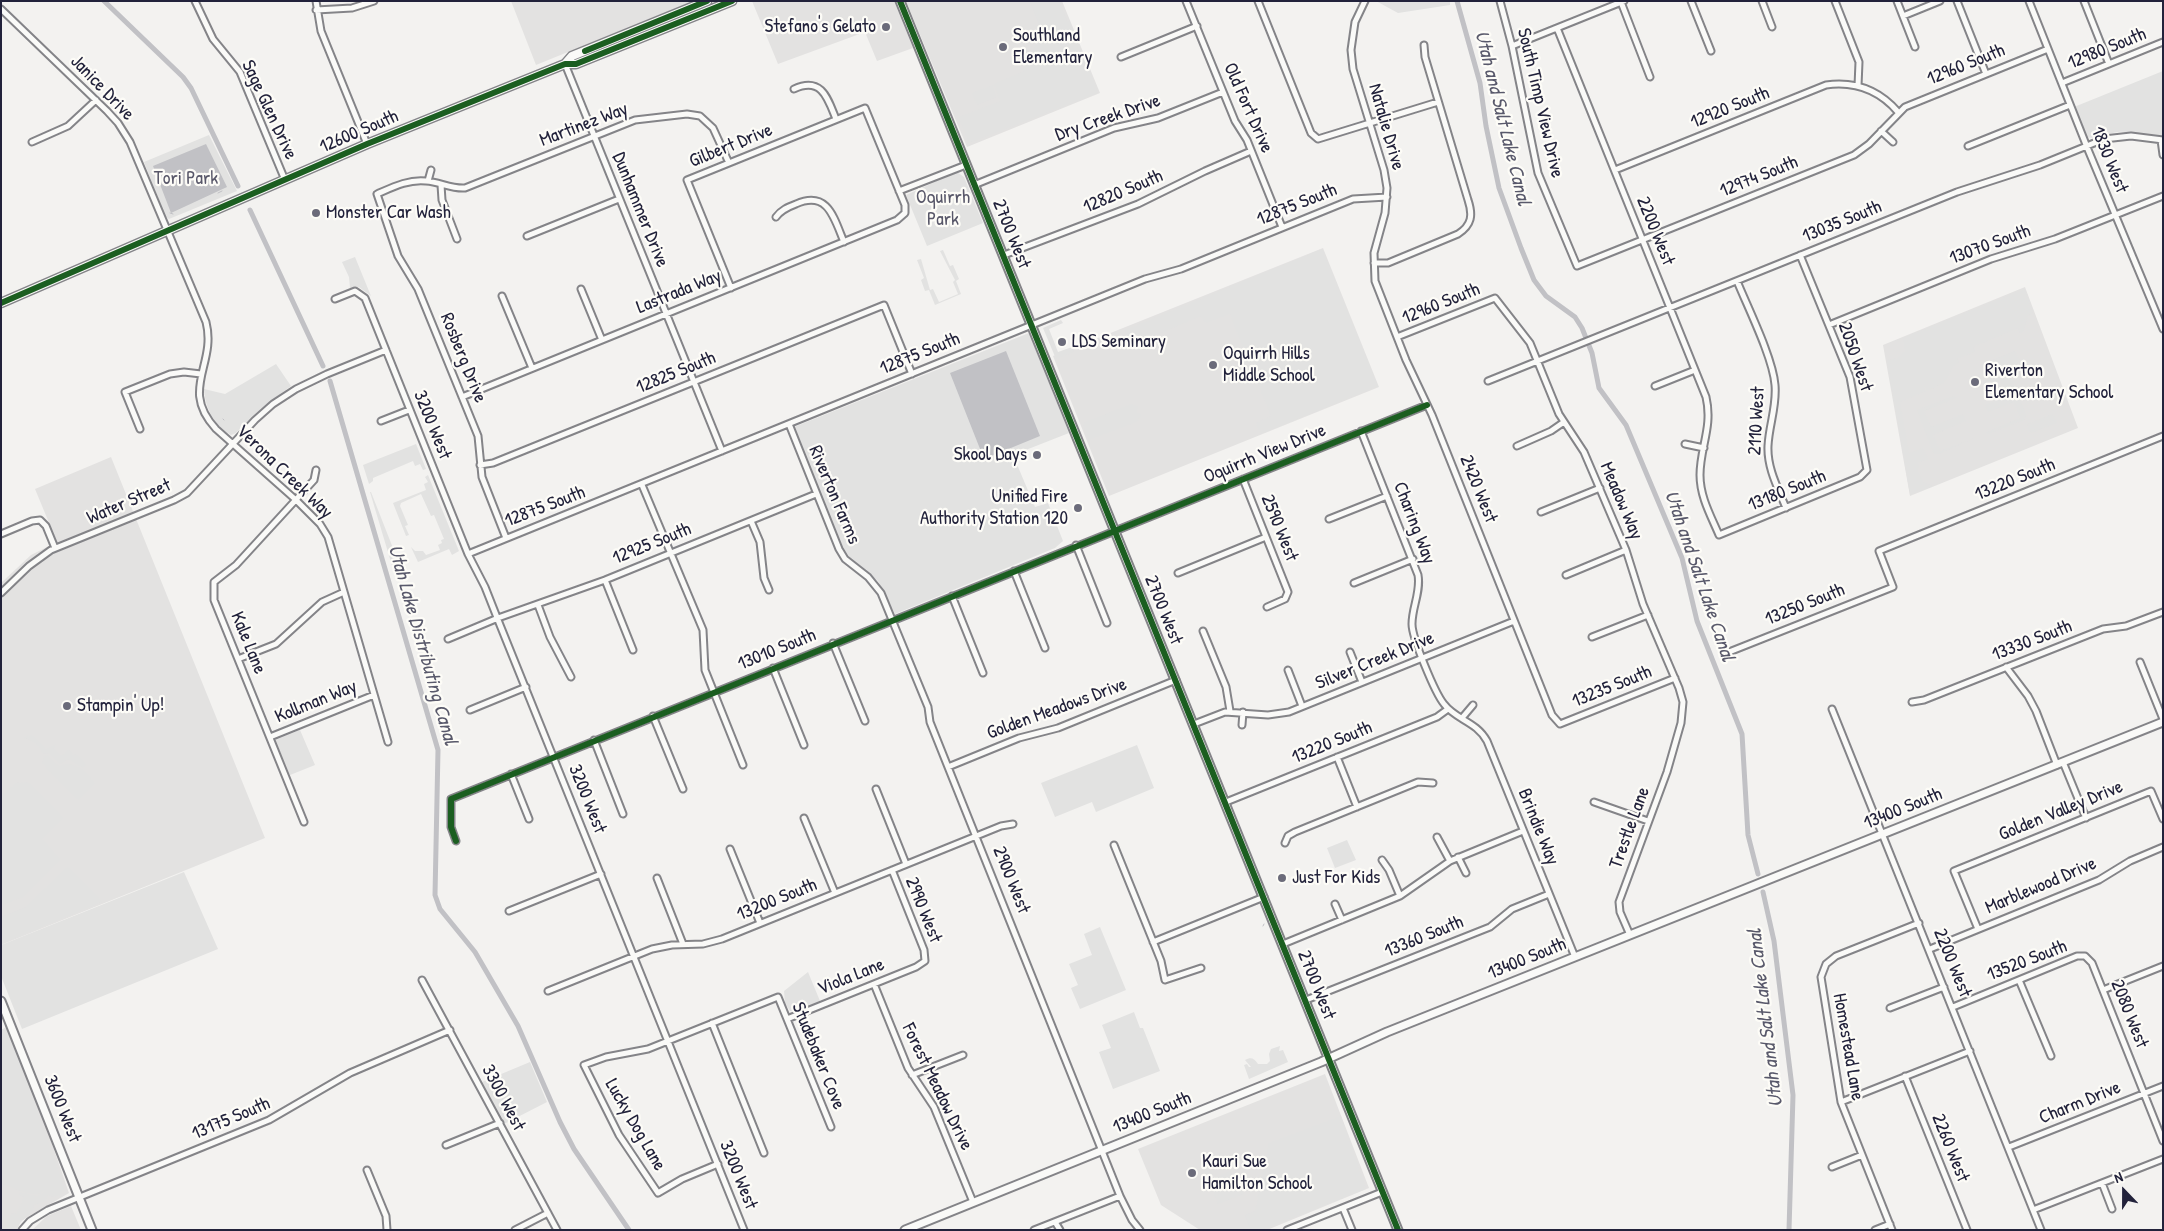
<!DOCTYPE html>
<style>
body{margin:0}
#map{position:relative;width:2164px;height:1231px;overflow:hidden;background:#f3f2f0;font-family:"Patrick Hand",sans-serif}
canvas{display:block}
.frame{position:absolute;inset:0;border:2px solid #22223b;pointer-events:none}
.north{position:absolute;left:2099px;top:1166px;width:50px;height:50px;-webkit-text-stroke:4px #fdfcf7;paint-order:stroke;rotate:338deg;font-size:14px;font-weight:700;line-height:20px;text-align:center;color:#22223b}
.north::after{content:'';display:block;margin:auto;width:18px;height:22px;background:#22223b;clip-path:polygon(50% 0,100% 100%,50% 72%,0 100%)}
</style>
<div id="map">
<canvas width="2164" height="1231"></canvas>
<div class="frame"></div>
<div class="north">N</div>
</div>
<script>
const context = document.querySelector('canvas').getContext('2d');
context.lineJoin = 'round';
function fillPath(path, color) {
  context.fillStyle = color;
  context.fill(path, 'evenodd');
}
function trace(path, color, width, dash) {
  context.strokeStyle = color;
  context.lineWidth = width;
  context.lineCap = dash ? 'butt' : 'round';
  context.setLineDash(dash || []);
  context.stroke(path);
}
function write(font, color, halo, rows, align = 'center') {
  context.font = font + ' "Patrick Hand",sans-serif';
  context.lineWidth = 4.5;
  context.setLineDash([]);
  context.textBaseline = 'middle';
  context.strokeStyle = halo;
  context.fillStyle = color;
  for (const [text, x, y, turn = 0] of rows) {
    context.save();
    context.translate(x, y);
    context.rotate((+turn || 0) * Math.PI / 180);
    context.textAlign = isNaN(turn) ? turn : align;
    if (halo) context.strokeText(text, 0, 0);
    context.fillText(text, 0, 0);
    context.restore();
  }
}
const built = new Path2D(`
 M511,1h182l-157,64z
 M752,1h142l19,47 -36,13 -12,-29 -87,32z
 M906,1h156l38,92 -133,54z
 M1323,248l56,139 -270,109 -56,-140z
 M2025,287l53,141 -168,68 -27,-151z
 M111,457l154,381 -264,107v-362l30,-28 26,-13 -22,-53z
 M7,1027l35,88 27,78 -48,28 -4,9h-16v-200z
 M1325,1074l44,114 -102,42h-67l-39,-25 -23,-56z
 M71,1206l10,24h-49l15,-14z`);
const green = new Path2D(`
 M1030,1h29l8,20h2l29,72 -129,50 -10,-26 41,-16 -6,-17 29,-12 19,-41z
 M1376,1h74v4l-52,8z
 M2163,71v64c-15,1 -30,-4 -45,-3 -10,1 -22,8 -32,5l-12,-30z
 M993,85l4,12 -20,8 -5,-12z
 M209,135l28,56 -68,28 -4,-3 -21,-54z
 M957,172l7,5 19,46 -56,23 -21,-51z
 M1322,249l56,137 -117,48 -5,-11 15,-7 -41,-102 -24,9 -5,-7 -69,29 -7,-15z
 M943,250l7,16 3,-1 6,14 -3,2 5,13 -26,11 -6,-15 -4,1 -4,-11 3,-2 -7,-18 4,-1 9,31 3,-1 6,13 19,-8 -5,-12 2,-2 -15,-29z
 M355,257l16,39 -12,-9 -9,1 -1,-11 -7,-15z
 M2025,289l8,24 -5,3 -5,15 -3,2 -2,-5 -45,19 2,5 -18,7 2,3 -6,4 -9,17 -17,8 -3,-6 2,6 -26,11 9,51 14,-5 5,11 -11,4 2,2 -1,7 5,10 10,4 -23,9 -23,-135 11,-2 7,-6 -2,-14z
 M1061,320l2,3 -14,6 9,23 14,-5 2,5 -18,7 -13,-31z
 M1029,333l40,100 -56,22 22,52 13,-4 15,38 -8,7 -160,66 -17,-33 -26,-20 -9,-13 -49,-121z
 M2015,351l5,11 -14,6 20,47 -2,5 -36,14 -2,-1 1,-1 33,-14 -6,-16 -26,10 -3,-7 23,-9 -7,-16 -16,6 -2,-5 10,-5 -3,-7 -7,1 -3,-5z
 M276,364l15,22 -35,27 -20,20 -5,2c-17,-9 -26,-27 -27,-46l21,5z
 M1953,396l4,2 -33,13 7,16 32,-13 3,7 -33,14 7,16 35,-13 -36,16h-5l-17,-44z
 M1131,404l7,2 -1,6 4,3 -4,7 -48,18 -6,-15 2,-3z
 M2053,414l4,9 -26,10 -4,-9z
 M416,444l10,25 -3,1 -3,-6 -5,2 -2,-5 -40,17v3l-4,3 -6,-19z
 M428,475l31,76 -7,4 -3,-6 -31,13 -7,-15 4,4h8l3,4 14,-5 -2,-5 4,-2 -1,-3 3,-1 -10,-24 -3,1 -10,-22 -20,9 -1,3 8,19 -3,1 4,9 -3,1 -13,-33 33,-13 -2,-6 4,-2 -3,-5z
 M371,492l29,74 -7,3 -23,-77z
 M300,730l15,35 -25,10 -15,-35z
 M27,735l2,2 3,-2 14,14 10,-5 -3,5 8,7 8,-6 4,5 3,-1 10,11 -3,3 -14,-9 -9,5 -11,-11 -5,1 -8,-11 -12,-5z
 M1137,745l17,43 -58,24 -4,-10 -37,15 -14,-34z
 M48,755l11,11c18,-7 24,5 36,17l-17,17 -36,-37 2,-7z
 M28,782l35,36 -21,21 18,21 -37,37 -22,8v-110l16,-12z
 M1347,840l9,20 -21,8 -8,-20z
 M68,867l34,35 -101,42v-27l25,-10z
 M184,872l34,77 -196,80 -21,-53v-31z
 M1100,927l26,63 -46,19 -9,-21 7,-3 -9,-21 23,-9 -8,-21z
 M808,972l12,29 -24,10h-6l-5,-8 -1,-12z
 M1134,1012l6,16h3l17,43 -47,18 -14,-37 12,-4 -9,-23z
 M7,1027l57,160 -3,8 -8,2 -5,-2 -4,7 -10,3 -2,6 -19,19h-8l7,-17 5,1 7,-17 -5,-2 1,-3 17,4 6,-3 1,-4 -2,4c-14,4 -28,-5 -41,-10v-153z
 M1280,1046l-1,5 4,-1 5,12 -39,17 -5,-14 3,-1 2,3h2l-6,-7c6,-3 9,-2 13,4h9l3,-3 -1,-7 2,-5z
 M530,1062l17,40 -43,22 -22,-42z
 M1341,1116l25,73 -105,41h-10l-6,-15 10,-4 14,-68z
 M1208,1165l4,15 18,-9 6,15 4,-1 4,9 -26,10 -15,-37z`);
const water = new Path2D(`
 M206,144l21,43 -56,26 -18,-47z
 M1006,351l34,85 -56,23 -34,-86z`);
const stream = new Path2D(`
 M218,193l4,-2
 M170,213l3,1
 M223,419l1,1
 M1263,926l1,-2`);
const canal = new Path2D(`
 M104,1l79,76 8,11 47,98
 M1457,1l23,82 6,43 13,62 22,60 13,32 12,16 29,21 7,11 10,25 7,35 27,37 56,133 15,63 45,113 6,101 10,39
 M250,210l73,156
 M330,381l108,369 -3,145 5,14 35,43 43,74 42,96 14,27 55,81
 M1763,892l11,49 19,154 -4,135`);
const street = new Path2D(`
 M195,1l18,38 27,33 45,108
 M316,1l5,30 46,113
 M1186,1l49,120 12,19 35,87
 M1258,1l53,132 7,6 120,-37
 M1365,1l-10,21 -4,28 2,19 31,101 3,18 -2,25 -11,40 1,28 31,79 26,55 120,300 8,9 115,-46
 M1500,1l12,45 26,127 39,93 277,-111 15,-11 36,-37 143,-58
 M1691,1l20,50
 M1762,1l10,26
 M1835,1l24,61 -1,24
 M1897,1l18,46
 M1957,1l29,73
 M2029,1l60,151 74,177
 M2084,1l25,63
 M1621,2l29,75
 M1,9l106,102 11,12 12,19 76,180c11,43 -27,67 10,107l80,71 24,24 8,13 60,205
 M316,10l36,-2 22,-7
 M1903,16l37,-15
 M1557,28l149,369c7,30 -6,50 -6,78 0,22 11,41 19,60l141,-58 7,-7 -17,-93 -50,-122
 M1512,46l112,-45
 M1121,57l76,-31
 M565,64l157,387
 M2062,83l101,-41
 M794,89c28,-13 34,10 42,30
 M1881,131l12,11
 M2161,140l2,15
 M32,142l36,-16 28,-26
 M1968,146l102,-41
 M1615,170l211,-85c29,-4 53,5 72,27
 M428,181l3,-11
 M441,185l1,15 15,39
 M974,185l140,-57 44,-10 65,-26
 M899,191l67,-26
 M776,217c5,-7 12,-10 20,-13 32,-14 38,14 48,38
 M527,236l92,-37
 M1004,255l134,-51 67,-33 46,-20
 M1374,263h14l70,-29c14,-9 15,-19 10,-34l-43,-143 -1,-12
 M1737,281c11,27 36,77 38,104 2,21 -6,40 -7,61 -1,22 10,42 18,62
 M581,289l21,51
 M502,296l30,72
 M335,299l20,-8 10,7 103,256 17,33 15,38 244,605
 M1829,325l162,-66 64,-20 108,-43
 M1397,337l98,-39 35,45 29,71 25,38 42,98 17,54 36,84 4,14 -2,21 -14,49 -48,130 1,10 10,23
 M1488,381l469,-189 83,-27 64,-26 27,-3 32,4
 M1655,386l40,-16
 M462,397l435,-177 8,-7v-8l-40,-97 -178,72 44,108
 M381,421l28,-11
 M789,424l50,125 6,10 23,18 13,16 47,114 2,15 18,45 172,429 12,24 8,10
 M140,429l-15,-37 45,-18 14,-2 17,2
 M1361,431l57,144c3,17 -6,32 -6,49 0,14 23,69 32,80 12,16 32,17 43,37l88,216
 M1685,444l19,4
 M1517,446l34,-15 13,-9
 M480,465l13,-2 391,-158 28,69
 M1243,479l45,113 -3,7 -18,8
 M642,485l61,145 2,40 38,95
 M1541,512l59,-24
 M1329,519l58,-23
 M751,521l9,21 4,36 5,12
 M1,534l31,-13 8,-1 6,6 9,22
 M506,538l-24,-61 -4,-41 -60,-147 -20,-33 -21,-62c16,-7 32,-15 49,-13 14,1 25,8 39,7l170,-68 52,-6 13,2 13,12 16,35
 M1076,545l31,78
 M468,554l677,-275 36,-10 172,-70 34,-2
 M1014,571l31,77
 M1178,573l88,-36
 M1566,575l60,-25
 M605,580l28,70
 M1354,583l59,-24
 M1,593l28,-27 22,-16 123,-50 13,-7 68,-73 18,-16 23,-15 31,-15 59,-24
 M952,596l31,77
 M538,605l12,32 21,40
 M1203,631l23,56 4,24
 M1592,637l56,-22
 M448,639l50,-21 107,-38 211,-86
 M833,643l32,78
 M1350,652l12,30
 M1729,652l164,-65 -14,-36 284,-115
 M238,659l38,-15 46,-42 22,-10
 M2140,662l23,57
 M2006,667l22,29 8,15 21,54
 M773,668l31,77
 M1288,670l14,36
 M1912,702l12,-2 179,-71 23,-3 37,-14
 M1832,709l209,521
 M470,710l56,-23
 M653,716l30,73
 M1462,718l11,-13
 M1194,724l31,-12 43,3 21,-3 225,-91
 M1242,725l1,-13
 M270,737l104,-42
 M594,740l29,74
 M1337,757l20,50
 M2063,762l23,56
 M948,767l71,-29 39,-10 118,-48
 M511,774l18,45
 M876,789l30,75
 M1226,802l211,-85 11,-8
 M1594,802l54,19
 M804,818l31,75
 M304,822l-90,-222v-18l22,-17 78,-85 2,-10
 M1437,837l13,24
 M456,841l-5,-14v-28l976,-394
 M1285,843l3,-7 7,-4 123,-50 15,1
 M1114,845l47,116 4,19 36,-12
 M730,849l30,74
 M1458,857l8,16
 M1382,860l7,10 11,26
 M657,878l26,66
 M1335,904l7,16
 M509,911l92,-37
 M1978,929l-24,-58 197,-80 12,28
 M1153,942l111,-45
 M1283,944l117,-48 50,-35 73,-30
 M1930,949l169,-69 31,-19 33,-14
 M422,980l135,250
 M2019,980l32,76
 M874,984l34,84 26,39 39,95
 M2103,990l60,-24
 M548,991l104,-42 20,-4 31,-1 19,-5 279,-113 12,-2
 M1306,1000l184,-73 22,-18 37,-15
 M1953,1007l124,-51h8l7,7 71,178
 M1890,1008l54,-21
 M787,1019l129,-52 9,-6 -1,-11 -32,-80
 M712,1023l52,130
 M912,1075l51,-20
 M1905,1076l62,154
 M1841,1102l129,-51
 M446,1145l54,-22
 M2009,1147l154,-61
 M718,1164l-36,15 -24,14 -39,-58 -35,-70 22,-8 42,-8 130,-52 53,130
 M1832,1167l30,-12
 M367,1170l19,46 1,14
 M2102,1183l10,26
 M1343,1208l9,22
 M2033,1210l130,-51
 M1055,1222l5,8
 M22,1230l8,-9 18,-11 221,-90 81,-47 100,-43
 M515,1230l33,-17
 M1034,1230l86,-34
 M1287,1230l95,-38
 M1875,1230l15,-6
 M1892,1230l-51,-128 -20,-125 5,-13 10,-8 83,-33`);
const secondary = new Path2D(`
 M900,1l498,1229
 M1,1001l91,229
 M905,1230l416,-168 66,-30 776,-310`);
const primary = new Path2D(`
 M565,64l7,-8 135,-55
 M1,303l366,-159 198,-80h11l156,-63`);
const cycleway = new Path2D(`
 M900,1l498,1229
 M585,51l122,-50
 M1,303l366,-159 198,-80h11l156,-63
 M456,841l-5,-14v-28l976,-394`);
const markers = [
 [886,27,5,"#6b6b7a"],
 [1003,47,5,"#6b6b7a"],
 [316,213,5,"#6b6b7a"],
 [1062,342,5,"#6b6b7a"],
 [1213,365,5,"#6b6b7a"],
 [1975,382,5,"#6b6b7a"],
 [1037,455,5,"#6b6b7a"],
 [1078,508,5,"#6b6b7a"],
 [67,706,5,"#6b6b7a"],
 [1282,878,5,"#6b6b7a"],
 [1192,1173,5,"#6b6b7a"]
];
const poiNames = [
 ["Stefano's Gelato",876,27,"right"],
 ["Southland",1013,36],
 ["Elementary",1013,58],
 ["Monster Car Wash",326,213],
 ["LDS Seminary",1072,342],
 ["Oquirrh Hills",1223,354],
 ["Middle School",1223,376],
 ["Riverton",1985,371],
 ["Elementary School",1985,393],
 ["Skool Days",1027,455,"right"],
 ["Unified Fire",1068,497,"right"],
 ["Authority Station 120",1068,519,"right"],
 ["Stampin' Up!",77,706],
 ["Just For Kids",1292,878],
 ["Kauri Sue",1202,1162],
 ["Hamilton School",1202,1184]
];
const streetNames = [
 ["12980 South",2107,49,-22],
 ["12960 South",1966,65,-22],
 ["Janice Drive",102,88,46],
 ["South Timp View Drive",1540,103,77],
 ["Old Fort Drive",1248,108,66],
 ["12920 South",1730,108,-22],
 ["Sage Glen Drive",269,110,65],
 ["Dry Creek Drive",1108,118,-19],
 ["Martinez Way",584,125,-21],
 ["Natalie Drive",1386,127,74],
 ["12600 South",359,132,-23],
 ["Gilbert Drive",731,146,-22],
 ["1830 West",2109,160,68],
 ["12974 South",1759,177,-22],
 ["12820 South",1123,192,-23],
 ["12875 South",1297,205,-22],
 ["Dunhammer Drive",640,210,68],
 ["13035 South",1842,222,-22],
 ["2200 West",1655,231,68],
 ["2700 West",1011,234,68],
 ["13070 South",1990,245,-20],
 ["Lastrada Way",679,292,-22],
 ["12960 South",1441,304,-22],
 ["12875 South",920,354,-22],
 ["2050 West",1855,357,71],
 ["Rosberg Drive",463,358,68],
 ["12825 South",676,373,-22],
 ["2110 West",1757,421,-87],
 ["3200 West",432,425,68],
 ["Oquirrh View Drive",1265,454,-22],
 ["Verona Creek Way",284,472,44],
 ["13220 South",2015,480,-22],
 ["2420 West",1478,489,68],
 ["13180 South",1787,491,-22],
 ["Riverton Farms",834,495,67],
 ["Meadow Way",1621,501,67],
 ["Water Street",129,502,-23],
 ["12875 South",545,507,-21],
 ["Charing Way",1414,523,69],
 ["2590 West",1279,528,68],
 ["12925 South",652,544,-22],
 ["13250 South",1805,605,-22],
 ["2700 West",1163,610,68],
 ["13330 South",2032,641,-21],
 ["Kale Lane",248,643,68],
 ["13010 South",777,650,-22],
 ["Silver Creek Drive",1375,661,-22],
 ["13235 South",1612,687,-22],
 ["Kollman Way",316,702,-22],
 ["Golden Meadows Drive",1057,709,-20],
 ["13220 South",1332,743,-22],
 ["3200 West",587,799,68],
 ["13400 South",1903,809,-22],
 ["Golden Valley Drive",2061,811,-22],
 ["Brindie Way",1538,827,68],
 ["Trestle Lane",1630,828,-70],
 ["2900 West",1011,880,68],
 ["Marblewood Drive",2041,886,-23],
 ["13200 South",777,900,-22],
 ["2990 West",923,910,68],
 ["13360 South",1424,937,-22],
 ["13400 South",1527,959,-22],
 ["13520 South",2027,961,-21],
 ["2200 West",1952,963,68],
 ["Viola Lane",851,977,-22],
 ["2700 West",1316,985,68],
 ["2080 West",2129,1014,68],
 ["Homestead Lane",1848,1047,80],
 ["Studebaker Cove",818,1056,68],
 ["Forest Meadow Drive",937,1087,64],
 ["3300 West",503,1098,62],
 ["Charm Drive",2080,1103,-22],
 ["3600 West",62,1109,68],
 ["13400 South",1152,1113,-22],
 ["13175 South",231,1119,-23],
 ["Lucky Dog Lane",635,1125,60],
 ["2260 West",1950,1148,68],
 ["3200 West",738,1175,68]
];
const parkNames = [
 ["Tori Park",186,179],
 ["Oquirrh",943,198],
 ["Park",943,220]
];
const waterNames = [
 ["Utah and Salt Lake Canal",1502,118,76],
 ["Utah and Salt Lake Canal",1699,576,71],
 ["Utah Lake Distributing Canal",422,645,74],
 ["Utah and Salt Lake Canal",1766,1018,-97]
];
fillPath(built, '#e3e2e1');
fillPath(green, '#e2e2e1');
fillPath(water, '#c1c1c5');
trace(stream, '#c1c1c5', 1);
trace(canal, '#c1c1c5', 5);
trace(street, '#848488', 9);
trace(secondary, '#848488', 11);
trace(primary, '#848488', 11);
trace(street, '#fafaf8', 5);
trace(secondary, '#fafaf8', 7);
trace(primary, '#fafaf8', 8);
trace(cycleway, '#1b5e20', 6);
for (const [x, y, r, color] of markers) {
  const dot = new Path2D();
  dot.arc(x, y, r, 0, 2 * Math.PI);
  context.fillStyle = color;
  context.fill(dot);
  trace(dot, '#fdfcf7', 2);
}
write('19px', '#22223b', '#fdfcf7', poiNames, 'left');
write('19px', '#22223b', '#fdfcf7', streetNames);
write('19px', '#585769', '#fdfcf7', parkNames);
write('italic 20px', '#59596b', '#fdfcf7', waterNames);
</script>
